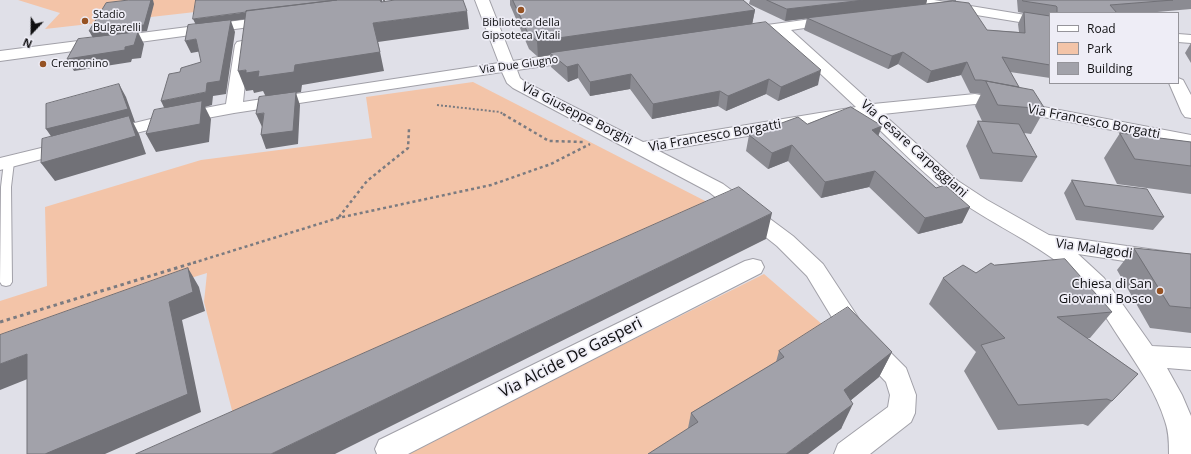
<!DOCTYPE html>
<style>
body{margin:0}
#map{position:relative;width:1191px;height:454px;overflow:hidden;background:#e0e0e8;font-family:"Open Sans",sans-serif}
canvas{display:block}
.legend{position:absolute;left:1049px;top:12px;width:130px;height:72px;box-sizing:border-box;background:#eeedf6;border:1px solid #95949a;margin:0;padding:5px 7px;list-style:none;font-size:12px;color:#0f0f11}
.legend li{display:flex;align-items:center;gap:8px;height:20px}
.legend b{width:20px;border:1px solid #95949a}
.north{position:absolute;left:12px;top:12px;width:40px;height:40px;-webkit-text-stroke:3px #eeedf6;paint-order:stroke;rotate:202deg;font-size:11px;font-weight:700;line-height:16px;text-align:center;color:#0f0f11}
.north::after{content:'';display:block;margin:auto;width:14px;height:18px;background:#0f0f11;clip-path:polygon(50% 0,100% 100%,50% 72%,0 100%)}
</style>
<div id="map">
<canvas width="1191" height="454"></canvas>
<ul class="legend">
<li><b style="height:5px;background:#fff"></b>Road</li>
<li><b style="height:11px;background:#f3c4a8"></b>Park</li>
<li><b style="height:11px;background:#a2a2aa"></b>Building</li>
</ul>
<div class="north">N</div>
</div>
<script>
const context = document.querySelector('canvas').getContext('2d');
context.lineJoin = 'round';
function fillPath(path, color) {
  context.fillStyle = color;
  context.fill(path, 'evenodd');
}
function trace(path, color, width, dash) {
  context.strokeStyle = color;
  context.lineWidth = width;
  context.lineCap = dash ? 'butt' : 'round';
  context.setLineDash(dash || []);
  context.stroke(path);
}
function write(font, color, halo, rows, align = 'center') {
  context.font = font + ' "Open Sans",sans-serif';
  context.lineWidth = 3.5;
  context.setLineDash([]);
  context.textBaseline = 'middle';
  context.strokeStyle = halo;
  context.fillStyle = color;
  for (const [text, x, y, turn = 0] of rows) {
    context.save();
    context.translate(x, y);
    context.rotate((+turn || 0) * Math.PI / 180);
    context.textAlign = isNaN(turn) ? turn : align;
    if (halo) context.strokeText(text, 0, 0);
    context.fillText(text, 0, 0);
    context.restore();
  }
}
const green = new Path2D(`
 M18,0h283l-256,29 15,-16z
 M473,82l242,124 -481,212 -30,-116 3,-29 -207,64v-36l47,-15 -2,-79 156,-47 171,-22 -6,-41z
 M764,274l67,58 -160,122h-266z`);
const pathFar2 = new Path2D(`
 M379,1l7,-1
 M437,105l63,7 5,3`);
const pathFar1 = new Path2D(`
 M503,114l46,27 35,1
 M339,217l28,-36 41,-33 1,-19
 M193,263l145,-45 153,-33 60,-21 39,-20`);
const path = new Path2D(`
 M0,322l196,-60`);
const lane = new Path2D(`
 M9,159l5,3 -3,25 1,95 -2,3 -4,1 -4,-1 -2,-3 1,-95 3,-25z`);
const street = new Path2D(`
 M475,0h14l24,61 65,-10 5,2 3,3 -3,3 -5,2 -61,9 3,8 5,4 118,60 213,-35 -80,-75 -31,4 -5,-1 -2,-3 2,-3 5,-1 88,-12 5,1 2,3 -2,3 -47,7 82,74 102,-10 216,41v10l-216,-41 -92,10 75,67 29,19 62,35 142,20v16l-113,-17 26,24 48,68 39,2v22l-24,-2 15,27 9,21v38h-22c0,-11 0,-22 -4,-33 -9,-29 -27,-55 -43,-79 -19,-29 -35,-57 -62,-78 -36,-28 -79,-45 -115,-74 -28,-22 -54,-50 -80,-74l-206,35 64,33 70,52 30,28 40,61 43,43 10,27 -1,18 -4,9 -41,32h-36l4,-10 50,-37 2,-12 -4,-13 -41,-43 -38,-63 -30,-30 -68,-54 -196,-104 -6,-5 -5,-11 -268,41 -70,13 -56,14 -6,-1 -3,-4 3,-4 61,-15 63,-12 9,-59 2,-3 5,-1 5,1 2,3 -6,57 256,-39z
 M902,0h32l116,19v8l-141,-23 -5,-1z
 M1178,34l13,1v8l-13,-1z
 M1178,78l5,2 8,15v23l-6,-1 -3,-4 -13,-30h9z
 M70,141l6,1 3,4 -3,4 -76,20v-12z
 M753,259l8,2 3,6 -3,6 -353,181h-31l-2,-5 4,-9 366,-179z`);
const secondary = new Path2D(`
 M274,16l5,1 2,3 -2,3 -279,38v-10z`);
const wall = new Path2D(`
 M510,0h233l12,10 -3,14 66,61 -40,16 -12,-7 -40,17 -8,-5 -66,13 -22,-30 -40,7 -12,-18 -10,4 -17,-15 -1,-12 -12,2 -9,-8 -19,-44z
 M750,0h177l-1,4 -141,17 -36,-17z
 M942,0h14v1l31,29 32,2 -1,-8 5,-11 -5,-1 -1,-12h174v9l-45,4h-96v65l-40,-6 9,15 26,22 -14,25 -7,-1 13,24 -15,25 -42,-3 -14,-33 12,-25h4l-7,-15 6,-12 -6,-1h-5l-9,-18 -34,8 -29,-19 -10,5 -84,-39 3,-12 144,-17z
 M1191,43v20l-6,-10z
 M807,124l75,2 -4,9 58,53 34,19 -8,16 -44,11 -49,-47 -48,11 -33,-37 -20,8 -22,-18 3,-16z
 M1120,133l71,9v52l-74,-10 -13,-26z
 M1072,180l92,37 -11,13 -77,-10 -12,-27z
 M1134,248l57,6v79l-41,-5 -33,-58z
 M994,265l118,47 -22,26h-3l51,36 -50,52 -5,-2 -85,6 -34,-59 12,-19 -47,-48 14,-26 33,-5z
 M779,351l113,1 -13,25 -28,23 -10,29 -153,-1 3,-15 85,-51z`);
const shadedWall = new Path2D(`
 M151,0h2l1,4 -7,27 -9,1 6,12 -3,14 -9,1 -1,3 -57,9 -7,-12 58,-12 -32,-9 -4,-7z
 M344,0h38v2l-151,19 4,11 -9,62 -13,2 -1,9 -7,2 6,12 -2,23 -53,10 -10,-18 21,-20 -6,-13 45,-9 -10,-67 -3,-6z
 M864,0h63l-1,4 -141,17 2,-12z
 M755,10l-3,15 -202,28v2l-12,2 -1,-16z
 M467,11l2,18 -91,13 6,29 -82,14 -1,7 -5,1 4,12 -2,39 -32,5 -5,-14 5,-38 -3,-6 -9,2 -1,-3 -7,1 -8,-20 8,-1 127,-47z
 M196,39l6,12 -11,2 -6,-12z
 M903,52l-5,12 -10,5 4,-13z
 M967,62l-6,13 -34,8 4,-12z
 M578,64v14l-10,4 -1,-15z
 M821,70l-3,15 -40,16 3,-14z
 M631,74l-1,15 -40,7v-14z
 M769,79l-3,15 -40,17 2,-15z
 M119,84l7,13 9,25h-2l6,12 7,20 -91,27 -14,-18 14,-21 -9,-13z
 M720,91l-2,15 -66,13 1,-15z
 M264,113l-2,14 -6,-13z
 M882,126l-6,16 -4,-12z
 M792,145l-4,16 -20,8 4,-16z
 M875,171l-6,16 -48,11 4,-16z
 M970,207l-8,16 -44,11 7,-16z
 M772,213l-6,26 -431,215h-64z
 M188,268l11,19 6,24 -23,9 19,92 -96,42h-60l124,-152z
 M892,352l-13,25 -46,38 11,-25z
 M27,354l18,18 -45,18v-26z
 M853,404l-12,25 -33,25h-22z`);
const building = new Path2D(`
 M129,0h22l-7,25 -55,6 17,-28z
 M196,0h141l-91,11v1l-53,7z
 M337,0h43l1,2 14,-2h68l4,11 -94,12 7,29 -85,13 -1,7 -36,5 1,-6 -13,2v-3l-8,1 8,-60z
 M513,0h230l12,10 -218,31 -9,-8z
 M767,0h97l-77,9z
 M1023,0h150l-63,5 7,8h-60v-6l-1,-1 -33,-5z
 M953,1l16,2 18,27 38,3 -1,-21 26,4v49l-48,-8 17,30 -38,-7h-6l-8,-18 -36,9 -28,-19 -11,4 -85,-38z
 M231,20l-11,61 -13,2 -1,9 -45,9 8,-27 11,-2 1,-4 20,-6 -5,-23 -11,2 3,-16z
 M766,22l55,48 -40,17 -12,-8 -41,17 -8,-5 -67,13 -22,-30 -41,8 -12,-18 -11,3 -17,-14z
 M138,32l-4,13 -9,2v3l-58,9 11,-20z
 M986,81l47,9 12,19 -47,-4z
 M119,84l9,25 -82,20v-25z
 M296,92l-3,39 -32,4 3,-22 -8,1 3,-17z
 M202,101l-2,23 -54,10 8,-24z
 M851,107l31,19 -10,4 64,58 9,-3 25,22 -45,11 -50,-47 -50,11 -33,-37 -20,8 -23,-18 49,-18 9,7z
 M129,116l7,20 -95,27 1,-24z
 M978,121l41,3 18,33 -44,-4z
 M1120,133l71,9v24l-56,-7z
 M1072,180l75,9 17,28 -79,-11z
 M739,187l33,26 -501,241h-135z
 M1134,248l57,6v54l-21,-2z
 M1065,259l47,53 -55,5 81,57 -26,27 -5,-2 -89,6 -37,-60 24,-7 -62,-60 20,-13 13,8 15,-10 3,2z
 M188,268l5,24 -24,10 19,92 -143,60h-18v-100l-27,10v-29z
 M848,307l44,45 -48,38 9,14 -67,50h-138l50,-32 -7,-9 93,-56 -5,-6z`);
const markers = [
 [521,10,4,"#965324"],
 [85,21,4,"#965324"],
 [43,64,4,"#965324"],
 [1160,291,4,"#965324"]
];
const farPoinames = [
 ["Stadio",93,15],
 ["Bulgarelli",93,28],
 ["Biblioteca della",521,23,"center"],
 ["Gipsoteca Vitali",521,36,"center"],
 ["Cremonino",51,64]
];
const farStreetnames = [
 ["Via Due Giugno",519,65,-8]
];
const streetNames = [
 ["Via Giuseppe Borghi",577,114,27],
 ["Via Francesco Borgatti",1094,122,11],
 ["Via Francesco Borgatti",715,136,-10],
 ["Via Cesare Carpeggiani",914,149,42],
 ["Via Malagodi",1094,249,8]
];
const poiNames = [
 ["Chiesa di San",1152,284],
 ["Giovanni Bosco",1152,299]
];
const nearStreetnames = [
 ["Via Alcide De Gasperi",571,358,-27]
];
fillPath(green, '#f3c4a8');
trace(lane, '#a1a0a8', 2);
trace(street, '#a1a0a8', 2);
trace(secondary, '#a1a0a8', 2);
trace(pathFar2, '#7b7b80', 2, [2, 2]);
trace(pathFar1, '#7b7b80', 2.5, [3, 3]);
trace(path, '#7b7b80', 3, [3.5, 3.5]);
fillPath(lane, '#fff');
fillPath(street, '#fff');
fillPath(secondary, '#fff');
fillPath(wall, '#8b8b92');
fillPath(shadedWall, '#717177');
fillPath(building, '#a2a2aa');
trace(building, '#717177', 1);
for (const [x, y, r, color] of markers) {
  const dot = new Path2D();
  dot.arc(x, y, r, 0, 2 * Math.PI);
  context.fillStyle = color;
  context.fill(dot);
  trace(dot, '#eeedf6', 1.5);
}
write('11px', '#0f0f11', '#eeedf6', farPoinames, 'left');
write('11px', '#0f0f11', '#eeedf6', farStreetnames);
write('13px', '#0f0f11', '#eeedf6', streetNames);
write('13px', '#0f0f11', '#eeedf6', poiNames, 'right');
write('16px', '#0f0f11', '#eeedf6', nearStreetnames);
</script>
